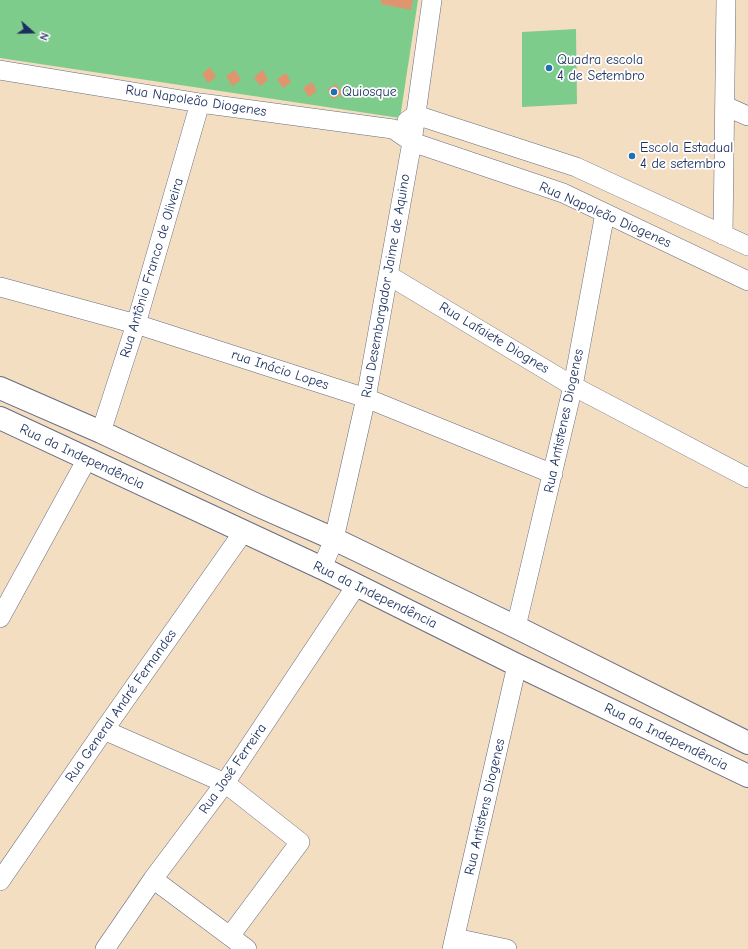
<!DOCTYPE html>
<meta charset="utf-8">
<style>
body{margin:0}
#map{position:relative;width:748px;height:949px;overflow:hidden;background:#f4dec2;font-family:"Comic Neue",sans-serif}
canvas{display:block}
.north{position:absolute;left:12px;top:12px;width:40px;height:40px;-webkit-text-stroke:3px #fff;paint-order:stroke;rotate:110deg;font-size:11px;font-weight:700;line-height:16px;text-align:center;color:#1b2f5e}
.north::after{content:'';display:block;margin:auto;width:14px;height:18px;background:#1b2f5e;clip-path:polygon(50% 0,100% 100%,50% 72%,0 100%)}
</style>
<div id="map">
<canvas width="748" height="949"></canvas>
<div class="north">N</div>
</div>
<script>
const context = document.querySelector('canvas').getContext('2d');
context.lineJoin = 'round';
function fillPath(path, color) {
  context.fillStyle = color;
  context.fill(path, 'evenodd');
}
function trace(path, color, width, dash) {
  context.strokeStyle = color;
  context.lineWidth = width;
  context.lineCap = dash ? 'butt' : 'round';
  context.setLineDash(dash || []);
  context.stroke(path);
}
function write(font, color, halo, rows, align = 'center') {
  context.font = font + ' "Comic Neue",sans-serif';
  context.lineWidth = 3.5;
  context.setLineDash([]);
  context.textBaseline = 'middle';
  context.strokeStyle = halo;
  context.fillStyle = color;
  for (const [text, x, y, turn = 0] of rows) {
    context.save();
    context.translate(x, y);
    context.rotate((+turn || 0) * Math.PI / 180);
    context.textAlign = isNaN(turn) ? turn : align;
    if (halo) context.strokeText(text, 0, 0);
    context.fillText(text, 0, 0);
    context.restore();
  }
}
const green = new Path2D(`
 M0,0h418l-18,118 -400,-60z
 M576,29l1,75 -55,3v-75z`);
const building = new Path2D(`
 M381,0h32l-2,10 -30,-6z
 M210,67l6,10 -8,6 -6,-9z
 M235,70l6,10 -9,6 -6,-10z
 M263,70l5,10 -8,6 -6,-9z
 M286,73l5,9 -8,6 -6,-9z
 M312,82l5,9 -8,6 -6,-9z
 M336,84l6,10 -9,5 -6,-9z`);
const minor = new Path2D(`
 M0,70l200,33 193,26 19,13 151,51 185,88
 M725,106l23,10
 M407,121l9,-6 160,52 172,79
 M723,235l3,-235
 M388,275l185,111 175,92
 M0,287l136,37 230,74 187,76
 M101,432l35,-108 64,-221
 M322,568l12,-29 32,-141 46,-256 20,-142
 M0,618l87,-159
 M516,627l57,-241 32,-173
 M104,730l121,53 75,59 -70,94
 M153,879l94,70
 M0,881l104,-151 140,-199
 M455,938l52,11
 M105,949l48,-70 72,-96 131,-197
 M452,949l65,-284`);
const highway = new Path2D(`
 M0,388l101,44 156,73 77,34 182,88 232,116
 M0,418l322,150 195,97 231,111`);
const markers = [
 [549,68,4,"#1f6fb2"],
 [334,92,4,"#1f6fb2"],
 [632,156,4,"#1f6fb2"]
];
const poiNames = [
 ["Quadra escola",557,60],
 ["4 de Setembro",557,76],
 ["Quiosque",342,92],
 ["Escola Estadual",640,148],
 ["4 de setembro",640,164]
];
const streetNames = [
 ["Rua Napoleão Diogenes",196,101,9],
 ["Rua Napoleão Diogenes",605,215,24],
 ["Rua Antônio Franco de Oliveira",152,268,-73],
 ["Rua Desembargador Jaime de Aquino",386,286,-80],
 ["Rua Lafaiete Diognes",494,338,31],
 ["rua Inácio Lopes",280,370,18],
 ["Rua Antistenes Diogenes",564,421,-78],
 ["Rua da Independência",82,457,25],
 ["Rua da Independência",375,595,26],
 ["Rua General André Fernandes",121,706,-55],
 ["Rua da Independência",666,737,26],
 ["Rua José Ferreira",233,769,-55],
 ["Rua Antistens Diogenes",485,807,-77]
];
fillPath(green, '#7ecc8c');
fillPath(building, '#e1956e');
trace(minor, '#676c81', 20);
trace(highway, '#676c81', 24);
trace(minor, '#fff', 19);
trace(highway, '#fff', 22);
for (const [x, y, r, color] of markers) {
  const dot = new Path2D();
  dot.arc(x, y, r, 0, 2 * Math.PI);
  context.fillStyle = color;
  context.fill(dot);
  trace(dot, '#fff', 1.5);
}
write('14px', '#1b2f5e', '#fff', poiNames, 'left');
write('14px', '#1b2f5e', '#fff', streetNames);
</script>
